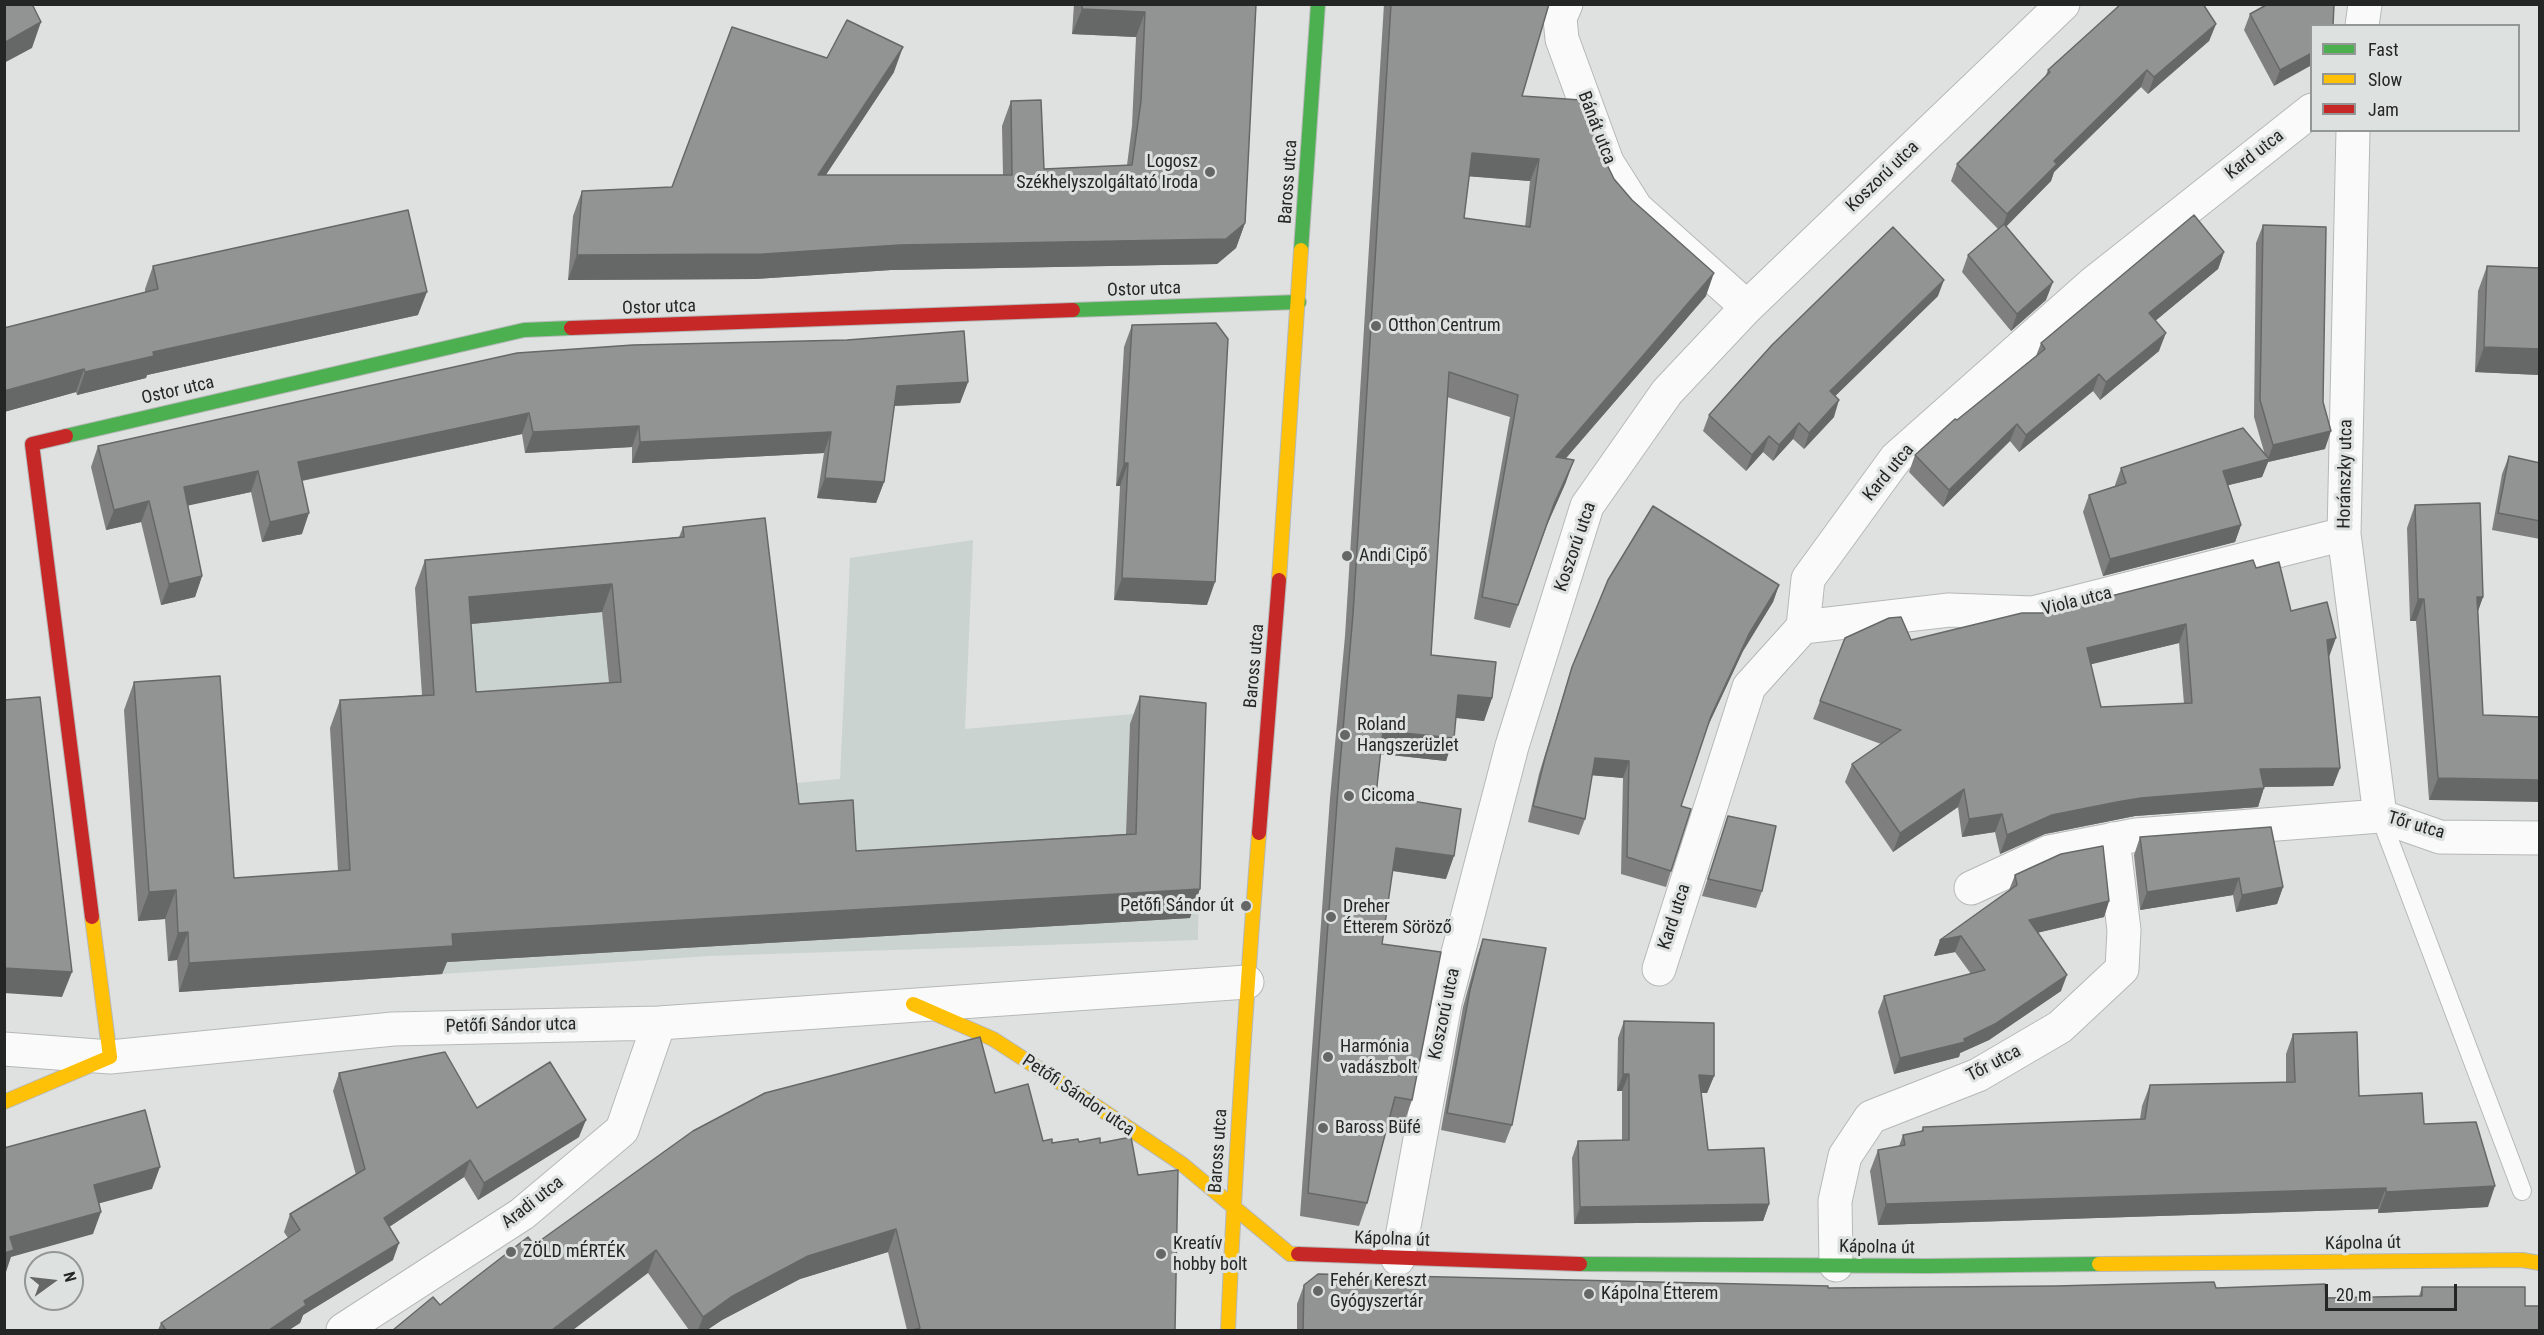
<!DOCTYPE html>
<meta charset="utf-8">
<style>
body{margin:0}
#map{position:relative;width:2544px;height:1335px;overflow:hidden;background:#dee1e0;font-family:"Roboto Condensed",sans-serif}
canvas{display:block}
.frame{position:absolute;inset:0;border:6px solid #242626;pointer-events:none}
.legend{position:absolute;left:2310px;top:24px;width:210px;height:108px;box-sizing:border-box;background:#dde2e0;border:2px solid #939796;margin:0;padding:8px 10px;list-style:none;font-size:18px;color:#242626}
.legend li{display:flex;align-items:center;gap:12px;height:30px}
.legend b{width:30px;border:2px solid #939796}
.north{position:absolute;left:24px;top:1251px;width:60px;height:60px;box-sizing:border-box;background:#dde2e0;border:2px solid #939796;border-radius:50%;rotate:75deg;font-size:16px;font-weight:700;line-height:24px;text-align:center;color:#242626}
.north::after{content:'';display:block;margin:auto;width:21px;height:27px;background:#656767;clip-path:polygon(50% 0,100% 100%,50% 72%,0 100%)}
.scale{position:absolute;left:2325px;top:1284px;width:132px;height:27px;box-sizing:border-box;border:3px solid #242626;border-top:0;padding-left:8px;font-size:18px;line-height:21px;white-space:nowrap;color:#242626;-webkit-text-stroke:4px #dde2e0;paint-order:stroke}
</style>
<div id="map">
<canvas width="2544" height="1335"></canvas>
<div class="frame"></div>
<ul class="legend">
<li><b style="height:8px;background:#4caf50"></b>Fast</li>
<li><b style="height:8px;background:#ffc107"></b>Slow</li>
<li><b style="height:8px;background:#c62828"></b>Jam</li>
</ul>
<div class="north">N</div>
<div class="scale">20 m</div>
</div>
<script>
const context = document.querySelector('canvas').getContext('2d');
context.lineJoin = 'round';
function fillPath(path, color) {
  context.fillStyle = color;
  context.fill(path, 'evenodd');
}
function trace(path, color, width, dash) {
  context.strokeStyle = color;
  context.lineWidth = width;
  context.lineCap = dash ? 'butt' : 'round';
  context.setLineDash(dash || []);
  context.stroke(path);
}
function write(font, color, halo, rows, align = 'center') {
  context.font = font + ' "Roboto Condensed",sans-serif';
  context.lineWidth = 6;
  context.setLineDash([]);
  context.textBaseline = 'middle';
  context.strokeStyle = halo;
  context.fillStyle = color;
  for (const [text, x, y, turn = 0] of rows) {
    context.save();
    context.translate(x, y);
    context.rotate((+turn || 0) * Math.PI / 180);
    context.textAlign = isNaN(turn) ? turn : align;
    if (halo) context.strokeText(text, 0, 0);
    context.fillText(text, 0, 0);
    context.restore();
  }
}
const built = new Path2D(`
 M973,540l-8,189 236,-21 -3,232 -489,16 -267,18 -27,-386 344,-47 26,243 55,-5 10,-221z`);
const lane = new Path2D(`
 M2380,816l142,375`);
const street = new Path2D(`
 M1566,4l-6,14 2,21 45,123 29,46 111,99
 M2362,26l3,-22
 M2353,130l-9,404 36,282
 M1803,627l146,-17 84,3 311,-79
 M1971,888l78,-36 87,-17 244,-19 60,21 100,1
 M1659,969l90,-282 54,-60 5,-48 88,-121 195,-173 221,-175
 M4,1049l106,8 283,-28 266,-6 588,-41
 M1398,1259l47,-256 67,-257 75,-240 80,-114 80,-85 316,-303
 M1836,1265l-1,-64 10,-45 26,-39 107,-42 82,-48 62,-58 2,-39 -11,-91
 M343,1330l179,-116 100,-84 37,-107`);
const fast = new Path2D(`
 M1301,250l17,-246
 M1073,310l226,-8
 M66,436l458,-106 47,-2
 M1580,1264l348,2 171,-2`);
const slow = new Path2D(`
 M1279,580l22,-330
 M913,1004l80,35 82,53 107,72 108,90h8
 M4,1102l106,-45 -18,-140
 M2099,1264l423,-4 18,3
 M1228,1330c7,-166 18,-331 31,-497`);
const jam = new Path2D(`
 M571,328l502,-18
 M66,436l-34,8 60,473
 M1259,833l20,-253
 M1298,1254l282,10`);
const wall = new Path2D(`
 M1074,4h182l-11,219 -9,25 -19,16 -326,6 -136,9 -187,1 5,-64 9,-25 90,-4 155,-129 67,14 -68,103h177l-1,-49 9,-25 33,68 83,-4 5,-39 4,-89 -64,-3z
 M1384,4h165l-27,92 76,50 16,33 92,117 -140,162v24l-19,43 -37,103 -36,-9 36,-202 -63,-20 -16,258 61,43 -8,23 -28,-3 -10,43 -66,-7 -4,41 70,84 -54,-8 -10,73 30,156 -8,23 -15,-3 -22,83 -8,23 -59,-10 30,-418 15,-162zM1469,176l61,5 -5,46 -61,-9z
 M2334,4l-60,82 -30,-56 6,-16z
 M2216,24l-7,17 -61,53 -7,-7 -87,85 -3,9 -45,45 40,74 -35,31 -49,-59 6,-17 30,-26 -47,-48 6,-17 88,-87 3,-7z
 M2263,225l60,177 2,47 -57,13 -6,15 -34,8 13,40 -6,17 -132,34 -20,-64 6,-17 26,-9v-1l6,-17 144,-13 -11,-38 2,-174z
 M2224,252l-6,17 -63,52 4,30 -59,49 -7,-9 -74,61 -9,-11 -67,66 -34,-35 6,-17 121,-99 5,-13z
 M153,266l265,49 -271,60 -1,3 -69,17 -1,-3 -72,20v-84l141,-36v-3z
 M2487,266l53,2v107l-65,-3 3,-81z
 M1938,296l-103,100 -1,21 -30,32 -11,-10 -20,22 -10,-9 -17,19 -43,-40 6,-16z
 M1132,325l75,280 -93,-5 6,-114h-4l8,-139z
 M968,382l-8,21 -66,3 -10,76 -8,21 -59,-5 7,-45 -192,10v-16l-107,6 -3,-19 -220,47v53l-40,8 -11,-50 -63,13 14,71 -7,21 -34,8 -20,-83 -35,8 -15,-63 7,-21z
 M2509,456l31,7v76l-48,-9 10,-56z
 M2415,505l68,92 -5,14 5,104 -54,85 -13,-179h-6l-3,-93z
 M683,527l116,277 57,47 270,-17 4,-110 10,-28 50,222 -743,44 -5,12 -263,18 -2,-32 -9,1 -3,-42 -27,2 -14,-211 10,-28 100,196 104,-7 -8,-143 10,-28 82,-5 -7,-107 10,-28 254,-23zM602,612l7,71 -133,9 -5,-68z
 M2256,568l73,89 11,111 -7,18 -69,1 -6,20 -123,9 -90,18 -45,20 -5,-22 -33,5 -4,-30 -65,45 -48,-70 7,-18 29,-20 -68,-25 7,-18 91,-61zM2179,643l5,61 -83,3 -10,-43z
 M1779,585l-6,17 -30,49 -36,77 -26,78 -10,65 -5,16 -45,-13 2,-96 -31,-3 -7,44 -6,16 -51,-13 11,-48 33,-107z
 M1728,816l34,75 -6,17 -54,-12z
 M2140,837l143,50 -6,17 -41,8 -3,-17 -93,15 -6,-55z
 M2015,875l94,26 -5,16 -67,16 24,58 -72,49 -29,13 -1,4 -65,17 -16,-62 6,-16 87,-22 -16,-22 -21,4 6,-16 69,-50z
 M1483,939l29,186 -7,18 -64,-13 22,-123 14,-51z
 M1624,1021l90,55 -7,17h-6l7,57 61,54 -6,17 -189,3 -2,-66 6,-17 44,-1v-49h-5l1,-53z
 M2293,1034l66,62 65,28 64,83 -110,6v-4l-500,16 -8,-54 8,-21 21,-4 4,-11 18,-3 2,-5 217,-8 2,-13 8,-21 136,-3v-28z
 M339,1073l138,35 102,29 -101,63 -14,-23 -75,50 4,33 -90,55 -3,8 -11,7h-131l3,-7 127,-85 -4,-6 6,-18 66,-39 -23,-84z
 M995,1093l48,48 9,2h48l38,32 37,155h-268l-19,-78 -88,27 -78,41 -15,10h-18l-41,-57 -208,32 94,-60z
 M1304,1285l524,3h388l110,10 93,-2 3,-9 103,19 15,24h-1243v-26z`);
const shadedWall = new Path2D(`
 M1082,9l63,3 -9,25 -64,-3z
 M41,22l-9,26 -28,15v-20z
 M2216,24l-7,17 -61,53 6,-17z
 M903,47l-9,25 -85,128 9,-25z
 M2312,53v12l-38,21 6,-16z
 M2147,70l-6,17 -87,85 -3,9 -50,51 6,-18 47,-53z
 M1472,153l67,6 -9,22 -66,-5z
 M1245,223l-9,25 -19,16 -326,6 -136,9 -187,1 9,-25z
 M2224,252l-6,17 -75,62 6,-18z
 M1714,273l-8,23 -158,183 8,-22z
 M1944,280l-6,16 -114,111 6,-16z
 M2053,282l-7,18 -35,31 6,-17z
 M427,292l-9,23 -271,60 -1,3 -69,17 8,-23 68,-20z
 M2166,333l-7,18 -59,49 6,-18z
 M2484,347l56,2v26l-65,-3z
 M84,369l-8,23 -72,20v-21z
 M2099,374l-6,17 -74,61 7,-17z
 M968,382l-8,21 -70,3 7,-20z
 M1839,400l-5,17 -30,32 5,-16z
 M529,413l-7,21 -232,49 8,-21z
 M1799,423l-6,16 -20,22 6,-16z
 M2017,424l-7,17 -67,66 6,-17z
 M639,426l-7,21 -107,6 8,-21z
 M2331,431l-6,18 -57,13 -6,15 -45,11 6,-17 45,-12 5,-14z
 M831,432l-7,21 -192,10 8,-21z
 M1769,436l-6,16 -17,19 6,-16z
 M1574,460l-8,22 -20,45 8,-23z
 M1124,463h4l-8,23h-4z
 M258,471l-7,21 -74,16 7,-21z
 M825,478l59,4 -8,21 -59,-5z
 M149,501l-8,21 -35,8 8,-20z
 M309,513l-7,21 -40,8 8,-20z
 M2241,525l-6,17 -132,34 7,-17z
 M202,576l-7,21 -34,8 8,-21z
 M1122,578l93,4 -8,23 -93,-5z
 M612,584l-10,28 -143,13 10,-28z
 M1779,585l-6,17 -30,49 -38,81 6,-16 38,-82z
 M2477,597h6l-8,22z
 M2418,599h6l-8,22h-6z
 M2186,624l-7,19 -99,24 7,-19z
 M2336,638l-7,19 -2,-17z
 M1458,695l34,3 -8,23 -34,-4z
 M1383,731l71,7 -8,23 -72,-8z
 M1595,758l34,3 -6,17 -34,-3z
 M2340,768l-7,18 -79,1 6,-18z
 M2438,778l102,2v22l-111,-2z
 M2264,788l-6,19 -123,9 -90,18 -45,20 7,-19 45,-20 89,-17z
 M1964,789l-6,18 -65,45 7,-19z
 M2002,814l-7,18 -33,5 7,-18z
 M1396,848l58,8 -8,23 -58,-9z
 M2239,878l-6,17 -93,15 7,-18z
 M2283,887l-6,17 -41,8 6,-17z
 M1200,889l-10,29 -743,44 -5,12 -263,18 10,-29 263,-29z
 M176,890l-11,29 -27,2 11,-29z
 M2109,901l-5,16 -81,19 6,-16z
 M188,932l-11,28 -9,1 10,-28z
 M1961,936l-6,16 -21,4 6,-16z
 M4,968l68,4 -10,25 -58,-4z
 M2067,975l-6,16 -72,49 -29,13 -1,4 -65,17 6,-16 64,-19z
 M1623,1074h6l-7,17h-5z
 M1699,1075l15,1 -7,17h-14z
 M586,1120l-7,17 -101,63 6,-17z
 M470,1160l-6,17 -87,58 7,-17z
 M160,1167l-8,22 -66,18 8,-22z
 M2495,1186l-7,21 -110,6 8,-21z
 M2386,1188l-8,21 -500,16 8,-21z
 M1769,1204l-6,17 -189,3 6,-17z
 M101,1212l-8,22 -82,23 -5,15h-2v-20l6,-15z
 M896,1229l-8,23 -88,27 -78,41 -15,10h-9l5,-13 28,-20 77,-41z
 M399,1243l-6,17 -90,55 -3,8 -11,7h-20l35,-29z
 M656,1250l-8,23 -75,57h-21z`);
const building = new Path2D(`
 M4,4h28l9,18 -37,21z
 M1082,4h174l-11,219 -19,16 -326,6 -136,9 -187,1 5,-64 90,-4 60,-160 95,31 20,-38 56,27 -85,128h194l-1,-74 30,-1 3,69 88,-4 9,-64 4,-89 -63,-3z
 M1391,4h158l-27,92 59,4 17,46 16,33 18,21 82,73 -158,184 18,3 -20,44 -36,101 -36,-8 36,-202 -69,-23 -18,283 65,7 -4,36 -34,-3 -4,43 -71,-7 -7,64 85,14 -7,47 -58,-8 -14,96 59,8 -29,148 -17,-3 -28,106 -59,-10 31,-417 14,-162zM1472,153l67,6 -9,68 -66,-9z
 M2121,4h82l13,20 -62,53 -7,-7 -93,91 3,3 -50,50 -50,-50 93,-92 -2,-2z
 M2268,4h66l-1,22h-21v27l-32,17 -30,-56z
 M408,210l19,82 -274,60 1,4 -69,16 -1,-3 -80,22v-63l154,-39 -5,-23z
 M2194,215l30,37 -75,61 17,20 -60,49 -7,-8 -73,61 -9,-11 -68,66 -34,-35 40,-36 2,1 88,-71 -4,-6z
 M2004,224l49,58 -36,32 -49,-59z
 M2263,225l63,2 -3,175 8,29 -58,14 -13,-45z
 M1893,227l51,53 -114,111 9,9 -30,33 -10,-10 -20,22 -10,-9 -17,19 -43,-40 63,-70z
 M2487,266l53,2v81l-56,-2z
 M1216,323l12,16 -13,243 -93,-4 6,-115h-4l8,-138z
 M964,331l4,51 -71,4 -13,96 -59,-4 6,-46 -191,10 -1,-16 -106,6 -4,-19 -231,49 11,51 -39,9 -12,-51 -74,16 18,89 -33,8 -20,-83 -35,9 -16,-64 419,-93 116,-8 214,-5z
 M2243,428l26,31 -46,12 18,54 -131,34 -21,-64 37,-12 -5,-15z
 M2509,456l31,7v58l-42,-8z
 M2480,503l3,94h-6l6,118 57,2v63l-102,-2 -14,-179h-6l-3,-94z
 M1653,506l126,79 -30,49 -38,82 -30,90 10,3 -20,62 -44,-14 2,-96 -34,-3 -10,61 -52,-13 12,-48 27,-91 36,-87z
 M765,518l34,286 54,-4 3,51 280,-17 4,-138 66,7 -6,186 -748,45 1,12 -264,17 -1,-31 -10,1 -2,-43 -27,2 -15,-210 86,-6 14,202 116,-8 -10,-170 94,-5 -9,-135 259,-23 -1,-10zM612,584l9,98 -145,10 -7,-95z
 M2253,560l3,8 23,-6 12,49 36,-9 9,36 -9,2 13,128 -80,1 4,19 -123,10 -24,4 -65,13 -45,20 -5,-21 -33,5 -5,-30 -64,44 -48,-69 49,-34 -81,-29 25,-63 44,-20 12,-1 10,23 111,-27h22zM2186,624l6,79 -91,4 -14,-59z
 M40,697l32,275 -68,-4v-268z
 M1728,816l48,10 -14,65 -54,-12z
 M2271,827l12,60 -41,8 -3,-17 -92,14 -7,-55z
 M2103,846l6,55 -80,19 38,55 -72,49 -31,15 1,3 -65,16 -16,-62 101,-26 -24,-34 -21,4 77,-55 -2,-10 46,-21z
 M1483,939l63,9 -34,177 -65,-12 23,-123z
 M1624,1021l90,2v53l-15,-1 9,75 56,-2 5,56 -189,3 -2,-66 51,-1v-66h-6z
 M2357,1032l2,64 63,-3 2,31 52,-2 19,64 -109,6v-4l-500,16 -8,-54 27,-5 -2,-10 20,-4v-4l222,-8 5,-34 145,-3 -2,-48z
 M980,1037l15,56 33,-9 15,57 9,-2v4l26,-4 1,3 21,-4v5l31,-6 7,38 40,-5 -3,160h-262l7,-2 -24,-99 -88,27 -77,41 -28,20 -47,-67 -104,80h-159l40,-33 7,8 88,-68 6,8 159,-114 72,-38z
 M445,1052l32,56 73,-46 36,58 -102,63 -14,-23 -86,58 15,25 -95,58 2,4 -37,25h-103l-5,-7 139,-93 -10,-16 75,-45 -26,-96z
 M145,1110l15,57 -66,18 7,27 -91,25 4,13 -10,3v-105z
 M1318,1274l510,12v2l227,-2 159,-4 2,6 109,-4 1,14 96,-2v-9h103v19h15v24h-1237l1,-45z`);
const markers = [
 [1210,172,6,"#656767"],
 [1376,326,6,"#656767"],
 [1347,556,6,"#656767"],
 [1345,735,6,"#656767"],
 [1349,796,6,"#656767"],
 [1246,906,6,"#656767"],
 [1331,917,6,"#656767"],
 [1328,1057,6,"#656767"],
 [1323,1128,6,"#656767"],
 [511,1252,6,"#656767"],
 [1161,1254,6,"#656767"],
 [1318,1291,6,"#656767"],
 [1589,1294,6,"#656767"]
];
const streetNames = [
 ["Bánát utca",1596,128,69],
 ["Kard utca",2255,155,-38],
 ["Koszorú utca",1883,177,-44],
 ["Baross utca",1289,182,-86],
 ["Ostor utca",1144,290,-2],
 ["Ostor utca",659,308,-2],
 ["Ostor utca",178,391,-13],
 ["Kard utca",1889,473,-50],
 ["Horánszky utca",2346,474,-89],
 ["Koszorú utca",1576,547,-71],
 ["Viola utca",2077,602,-14],
 ["Baross utca",1255,666,-85],
 ["Tőr utca",2416,826,16],
 ["Kard utca",1675,917,-72],
 ["Koszorú utca",1445,1014,-78],
 ["Petőfi Sándor utca",511,1026,-1],
 ["Tőr utca",1994,1064,-28],
 ["Petőfi Sándor utca",1078,1096,34],
 ["Baross utca",1219,1151,-86],
 ["Aradi utca",533,1203,-38],
 ["Kápolna út",1392,1240,2],
 ["Kápolna út",2363,1244,-1],
 ["Kápolna út",1877,1248,1]
];
const poiNames = [
 ["Logosz",1198,162,"right"],
 ["Székhelyszolgáltató Iroda",1198,183,"right"],
 ["Otthon Centrum",1388,326],
 ["Andi Cipő",1359,556],
 ["Roland",1357,725],
 ["Hangszerüzlet",1357,746],
 ["Cicoma",1361,796],
 ["Petőfi Sándor út",1234,906,"right"],
 ["Dreher",1343,907],
 ["Étterem Söröző",1343,928],
 ["Harmónia",1340,1047],
 ["vadászbolt",1340,1068],
 ["Baross Büfé",1335,1128],
 ["Kreatív",1173,1244],
 ["hobby bolt",1173,1265],
 ["ZÖLD mÉRTÉK",523,1252],
 ["Fehér Kereszt",1330,1281],
 ["Gyógyszertár",1330,1302],
 ["Kápolna Étterem",1601,1294]
];
fillPath(built, '#cad3cf');
trace(lane, '#b6b8b7', 20);
trace(street, '#b6b8b7', 35);
trace(fast, '#b6b8b7', 16);
trace(slow, '#b6b8b7', 16);
trace(jam, '#b6b8b7', 16);
trace(lane, '#fafafa', 18);
trace(street, '#fafafa', 33);
trace(fast, '#4caf50', 14);
trace(slow, '#ffc107', 14);
trace(jam, '#c62828', 14);
fillPath(wall, '#7e7f7e');
fillPath(shadedWall, '#666867');
fillPath(building, '#929493');
trace(building, '#666867', 1.5);
for (const [x, y, r, color] of markers) {
  const dot = new Path2D();
  dot.arc(x, y, r, 0, 2 * Math.PI);
  context.fillStyle = color;
  context.fill(dot);
  trace(dot, '#dde2e0', 2);
}
write('18px', '#242626', '#dde2e0', streetNames);
write('18px', '#242626', '#dde2e0', poiNames, 'left');
</script>
